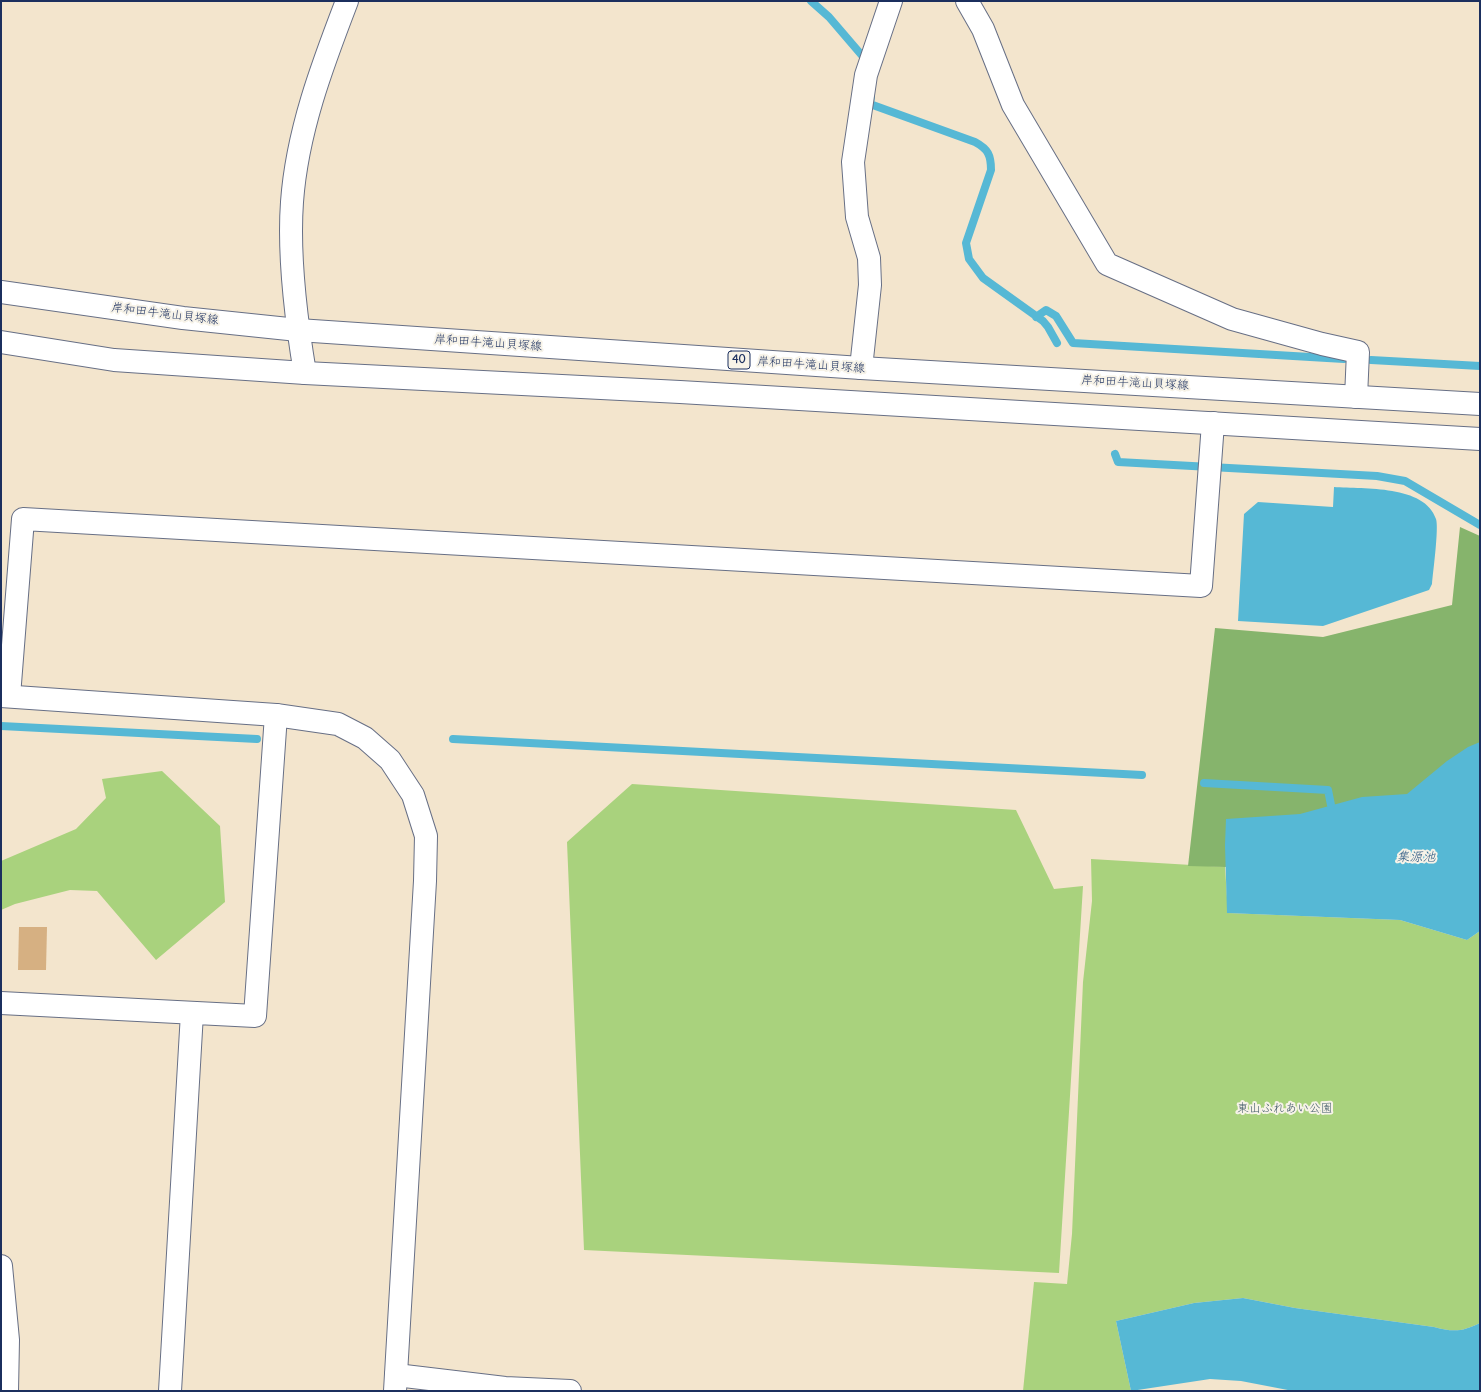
<!DOCTYPE html>
<meta charset="utf-8">
<style>
body{margin:0}
#map{position:relative;width:1481px;height:1392px;overflow:hidden;background:#f3e5cd;font-family:Delius,sans-serif}
canvas{display:block}
.frame{position:absolute;inset:0;border:2px solid #1b2f5e;pointer-events:none}
</style>
<div id="map">
<canvas width="1481" height="1392"></canvas>
<div class="frame"></div>
</div>
<script>
const context = document.querySelector('canvas').getContext('2d');
context.lineJoin = 'round';
function fillPath(path, color) {
  context.fillStyle = color;
  context.fill(path, 'evenodd');
}
function trace(path, color, width, dash) {
  context.strokeStyle = color;
  context.lineWidth = width;
  context.lineCap = dash ? 'butt' : 'round';
  context.setLineDash(dash || []);
  context.stroke(path);
}
function write(font, color, halo, rows, align = 'center') {
  context.font = font + ' Delius,"Klee One",sans-serif';
  context.lineWidth = 4;
  context.setLineDash([]);
  context.textBaseline = 'middle';
  context.strokeStyle = halo;
  context.fillStyle = color;
  for (const [text, x, y, turn = 0] of rows) {
    context.save();
    context.translate(x, y);
    context.rotate((+turn || 0) * Math.PI / 180);
    context.textAlign = isNaN(turn) ? turn : align;
    if (halo) context.strokeText(text, 0, 0);
    context.fillText(text, 0, 0);
    context.restore();
  }
}
const green = new Path2D(`
 M162,771l58,55 5,76 -69,58 -59,-69 -27,-1 -55,14 -14,6v-49l75,-32 30,-31 -4,-19z
 M632,784l384,26 38,79 29,-3 -24,387 -475,-23 -17,-408z
 M1091,859l134,8 3,46 172,7 67,20 13,-9v392c-18,9 -27,9 -46,4l-139,-19 -52,-10 -49,5 -78,18 15,70h-108l11,-109 33,2 5,-50 11,-252 9,-81z`);
const forest = new Path2D(`
 M1460,527l20,9v297l-255,34 -37,-1 27,-238 108,9 129,-32z`);
const water = new Path2D(`
 M1334,487c30,2 91,-2 102,32 3,9 -3,53 -4,65l-3,6 -106,36 -85,-5 6,-107 14,-12 75,5z
 M1480,742v189l-13,9 -67,-20 -173,-7 -2,-68 1,-26 74,-5 62,-17 45,-3 40,-33 21,-14z
 M1243,1298l52,10 139,19c19,5 28,5 46,-4v68h-187l-52,-10 -31,-2 -79,12 -15,-70 78,-18z`);
const stream = new Path2D(`
 M811,1l18,16 36,42
 M871,96l-1,8 105,38c13,7 16,13 16,28l-25,73 3,16 14,19 60,43 5,6 9,16
 M1036,317l10,-7 10,6 17,27 271,16
 M1371,360l109,6
 M1115,454l3,8 259,14 28,5 75,44
 M1,726l256,13
 M453,739l689,36
 M1204,783l124,7 3,15`);
const building = new Path2D(`
 M19,927h28l-1,43h-28z`);
const street = new Path2D(`
 M967,1l16,28 30,76 94,159 125,55 90,25 36,8 -2,45
 M861,368l9,-83 -1,-27 -12,-41 -4,-55 13,-87 25,-74
 M305,373c-9,-54 -17,-116 -13,-171 5,-70 30,-136 55,-201
 M9,696l14,-177 1178,67 12,-163
 M1,1003l254,13 21,-301
 M396,1375l109,13 65,3
 M170,1391l22,-378`);
const secondary = new Path2D(`
 M1,696l275,19 62,9 27,14 25,22 23,35 13,41 -1,45 -30,510
 M1,1266l7,74 -1,51`);
const primary = new Path2D(`
 M1,292l182,26 115,12 563,38 619,36
 M1,342l113,18 191,13 375,19 800,47`);
const shields = [
 [739,360,22]
];
const shieldNames = [
 ["40",739,360]
];
const streetNames = [
 ["岸和田牛滝山貝塚線",165,314,7],
 ["岸和田牛滝山貝塚線",488,343,4],
 ["岸和田牛滝山貝塚線",811,365,4],
 ["岸和田牛滝山貝塚線",1135,383,3]
];
const parkNames = [
 ["東山ふれあい公園",1285,1109]
];
const waterNames = [
 ["集源池",1416,857]
];
fillPath(green, '#a9d27d');
fillPath(forest, '#86b46c');
fillPath(water, '#56b8d5');
trace(stream, '#56b8d5', 8);
fillPath(building, '#d6b082');
trace(street, '#676f85', 24);
trace(secondary, '#676f85', 24);
trace(primary, '#676f85', 24);
trace(street, '#fff', 22);
trace(secondary, '#fff', 22);
trace(primary, '#fff', 22);
for (const [x, y, w] of shields) {
  const box = new Path2D();
  box.roundRect(x - w / 2, y - 9, w, 18, 3);
  context.fillStyle = '#f7f3e8';
  context.fill(box);
  trace(box, '#1b2f5e', 1);
}
write('bold 11px', '#1b2f5e', null, shieldNames);
write('12px', '#1b2f5e', '#f7f3e8', streetNames);
write('12px', '#3e5866', '#f7f3e8', parkNames);
write('italic 13px', '#2d5882', '#f7f3e8', waterNames);
</script>
